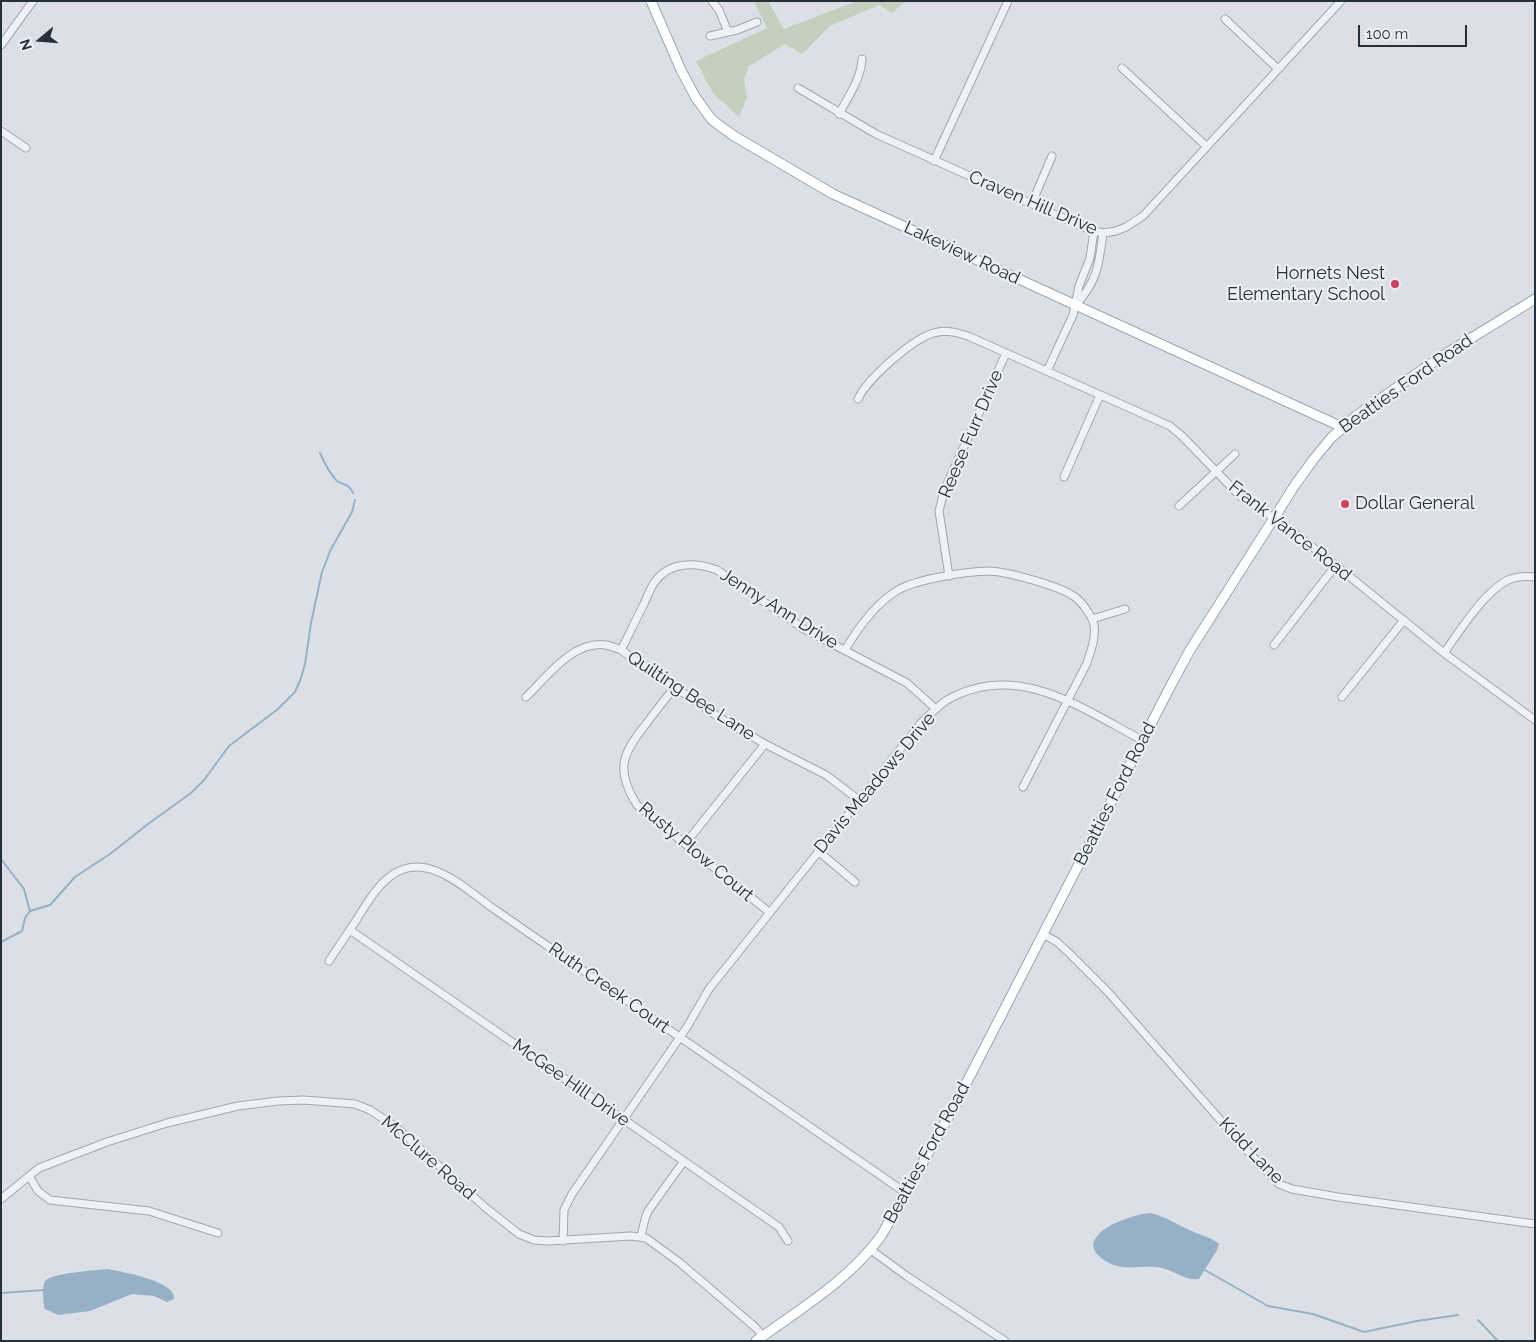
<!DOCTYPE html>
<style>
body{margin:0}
#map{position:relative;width:1536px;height:1342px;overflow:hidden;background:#dce0e6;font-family:Raleway,sans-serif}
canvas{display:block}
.frame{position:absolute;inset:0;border:2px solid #262f3c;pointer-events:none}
.north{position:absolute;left:15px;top:15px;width:50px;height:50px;-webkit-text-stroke:4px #ebeff4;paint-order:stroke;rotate:252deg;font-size:14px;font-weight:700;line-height:20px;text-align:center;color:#262f3c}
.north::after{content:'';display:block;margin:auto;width:18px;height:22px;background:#262f3c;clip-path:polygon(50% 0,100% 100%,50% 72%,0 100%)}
.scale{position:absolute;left:1358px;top:25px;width:109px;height:22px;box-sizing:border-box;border:2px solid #262f3c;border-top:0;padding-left:6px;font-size:15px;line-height:18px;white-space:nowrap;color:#262f3c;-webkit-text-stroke:4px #ebeff4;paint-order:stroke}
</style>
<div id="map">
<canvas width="1536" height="1342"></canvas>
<div class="frame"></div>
<div class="north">N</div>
<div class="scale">100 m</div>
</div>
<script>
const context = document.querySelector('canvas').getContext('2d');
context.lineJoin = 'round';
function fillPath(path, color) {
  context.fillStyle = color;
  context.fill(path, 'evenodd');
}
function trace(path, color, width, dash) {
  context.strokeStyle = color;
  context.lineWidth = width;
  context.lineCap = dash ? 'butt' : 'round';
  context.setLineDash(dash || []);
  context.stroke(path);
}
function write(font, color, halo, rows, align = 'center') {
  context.font = font + ' Raleway,sans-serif';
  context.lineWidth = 4.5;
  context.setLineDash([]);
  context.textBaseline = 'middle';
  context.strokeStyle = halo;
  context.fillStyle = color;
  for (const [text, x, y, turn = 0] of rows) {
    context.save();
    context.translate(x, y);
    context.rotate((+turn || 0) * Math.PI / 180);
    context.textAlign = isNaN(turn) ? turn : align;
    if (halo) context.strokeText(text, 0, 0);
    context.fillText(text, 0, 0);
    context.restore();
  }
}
const green = new Path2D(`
 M754,1h14l16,28 73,-28h49l-14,12 -13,-8 -49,21 -28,28 -17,-10 -36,22 -5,14 3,17 -8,20 -27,-25 -16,-31 71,-33z`);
const water = new Path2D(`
 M1150,1213c16,3 29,13 44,19 9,4 17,5 25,12l-2,6 -18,29c-13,2 -24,-8 -37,-11 -17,-4 -36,4 -53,-5 -44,-24 17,-48 41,-50z
 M108,1269c14,3 69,12 66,30l-7,3 -13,-6 -22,-2 -42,17 -32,4 -13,-6c-2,-5 -3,-23 0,-28 6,-8 52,-11 63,-12z`);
const stream = new Path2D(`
 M320,453c4,9 10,21 17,28 8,5 11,2 16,12
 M1,859l23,30 6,22
 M1,942l21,-11 3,-13 5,-7 20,-6 25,-28 35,-23 38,-30 43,-31 13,-13 25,-34 49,-37 17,-17 6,-14 4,-14 6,-41 11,-51 9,-23 21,-37 3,-12
 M1205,1270l63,36 45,8 51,18 53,-11 41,-6
 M1,1293l43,-3
 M1478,1320l20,21`);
const minor = new Path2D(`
 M712,1l7,9 9,22
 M1225,19l53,50
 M710,36l27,-6 20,-8
 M1,45l32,-44
 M1122,68l84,78
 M798,88l78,46 214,96 13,3 13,-2 10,-4 17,-11 198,-215
 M839,114c9,-17 22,-35 23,-55
 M1,131l25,17
 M934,161l74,-160
 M1032,203l20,-47
 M1076,305c22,-25 23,-41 27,-72
 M1047,371l26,-56 6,-29 11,-28 4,-27
 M858,399c9,-20 58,-64 80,-67 10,-2 20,1 30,4l202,90 12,10 58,60 43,28 45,35 116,94 91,67
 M1064,477l36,-82
 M1179,506l56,-52
 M949,576l-10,-65 5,-20 62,-138
 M1092,619l33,-10
 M1274,645l62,-80
 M621,650c8,-15 15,-31 23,-46 3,-7 6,-15 10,-21 15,-22 41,-21 63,-13l87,59 103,54 29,26
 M845,650c13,-22 31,-47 53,-60 19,-11 66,-18 89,-19 19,0 73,15 88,26 7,5 17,19 19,28 2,13 -3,25 -7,38l-64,124
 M1444,653c15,-21 41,-62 64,-73 9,-4 18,-4 27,-3
 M675,687c-10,12 -20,25 -29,37 -24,30 -31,46 -9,81l132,107
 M526,697c21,-20 47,-57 80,-52 5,1 10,3 15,5l99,68 45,26 61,31 33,25
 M1342,697l62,-77
 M685,844l80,-100
 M818,851l37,31
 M350,930l429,297 9,14
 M1043,934l14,8 12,11 39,39 143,163 28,29 13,5 46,8 197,27
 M329,961c9,-14 19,-28 28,-42 18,-29 38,-64 79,-48 18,6 41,26 58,38l412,284
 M29,1176l9,15 12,9 99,11 69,22
 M1,1199l38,-31 68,-26 60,-19 71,-17 40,-5 26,-1 51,4 15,6 26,17 90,81 33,26 15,6 14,1 83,-5 15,2 33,24 76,65 8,9
 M641,1236l4,-17 3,-8 36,-50
 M563,1241l1,-31 8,-16 115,-167 22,-38 212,-266c8,-8 17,-17 26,-23 70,-40 134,8 195,40
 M871,1250l37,27 97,64`);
const major = new Path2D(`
 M651,1l30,69 15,28 16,22 22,16 99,58 509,233
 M756,1341c44,-32 92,-60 125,-105l71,-125 218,-424 20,-37 105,-165 18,-25 18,-22 25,-22 86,-60 93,-57`);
const markers = [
 [1395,284,5,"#cc405d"],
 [1345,504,5,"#cc405d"]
];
const streetNames = [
 ["Craven Hill Drive",1033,203,23],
 ["Lakeview Road",962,253,25],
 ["Beatties Ford Road",1406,384,-35],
 ["Reese Furr Drive",971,434,-67],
 ["Frank Vance Road",1290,531,38],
 ["Jenny Ann Drive",779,609,32],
 ["Quilting Bee Lane",691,696,33],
 ["Davis Meadows Drive",875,783,-50],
 ["Beatties Ford Road",1115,794,-63],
 ["Rusty Plow Court",696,852,40],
 ["Ruth Creek Court",609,988,35],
 ["McGee Hill Drive",571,1083,35],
 ["Kidd Lane",1251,1151,46],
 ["Beatties Ford Road",927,1153,-61],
 ["McClure Road",428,1158,41]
];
const poiNames = [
 ["Hornets Nest",1385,274],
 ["Elementary School",1385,295],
 ["Dollar General",1355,504,"left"]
];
fillPath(green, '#c3d0bd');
fillPath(water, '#96b1c6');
trace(stream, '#96b1c6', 2);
trace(minor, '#a2a7b0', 9);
trace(major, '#9ba6b2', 11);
trace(minor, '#eef1f5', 7);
trace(major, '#fff', 9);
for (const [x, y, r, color] of markers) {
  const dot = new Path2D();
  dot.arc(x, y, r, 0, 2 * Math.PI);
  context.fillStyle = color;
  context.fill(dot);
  trace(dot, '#ebeff4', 2);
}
write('18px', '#262f3c', '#ebeff4', streetNames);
write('18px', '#262f3c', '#ebeff4', poiNames, 'right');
</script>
